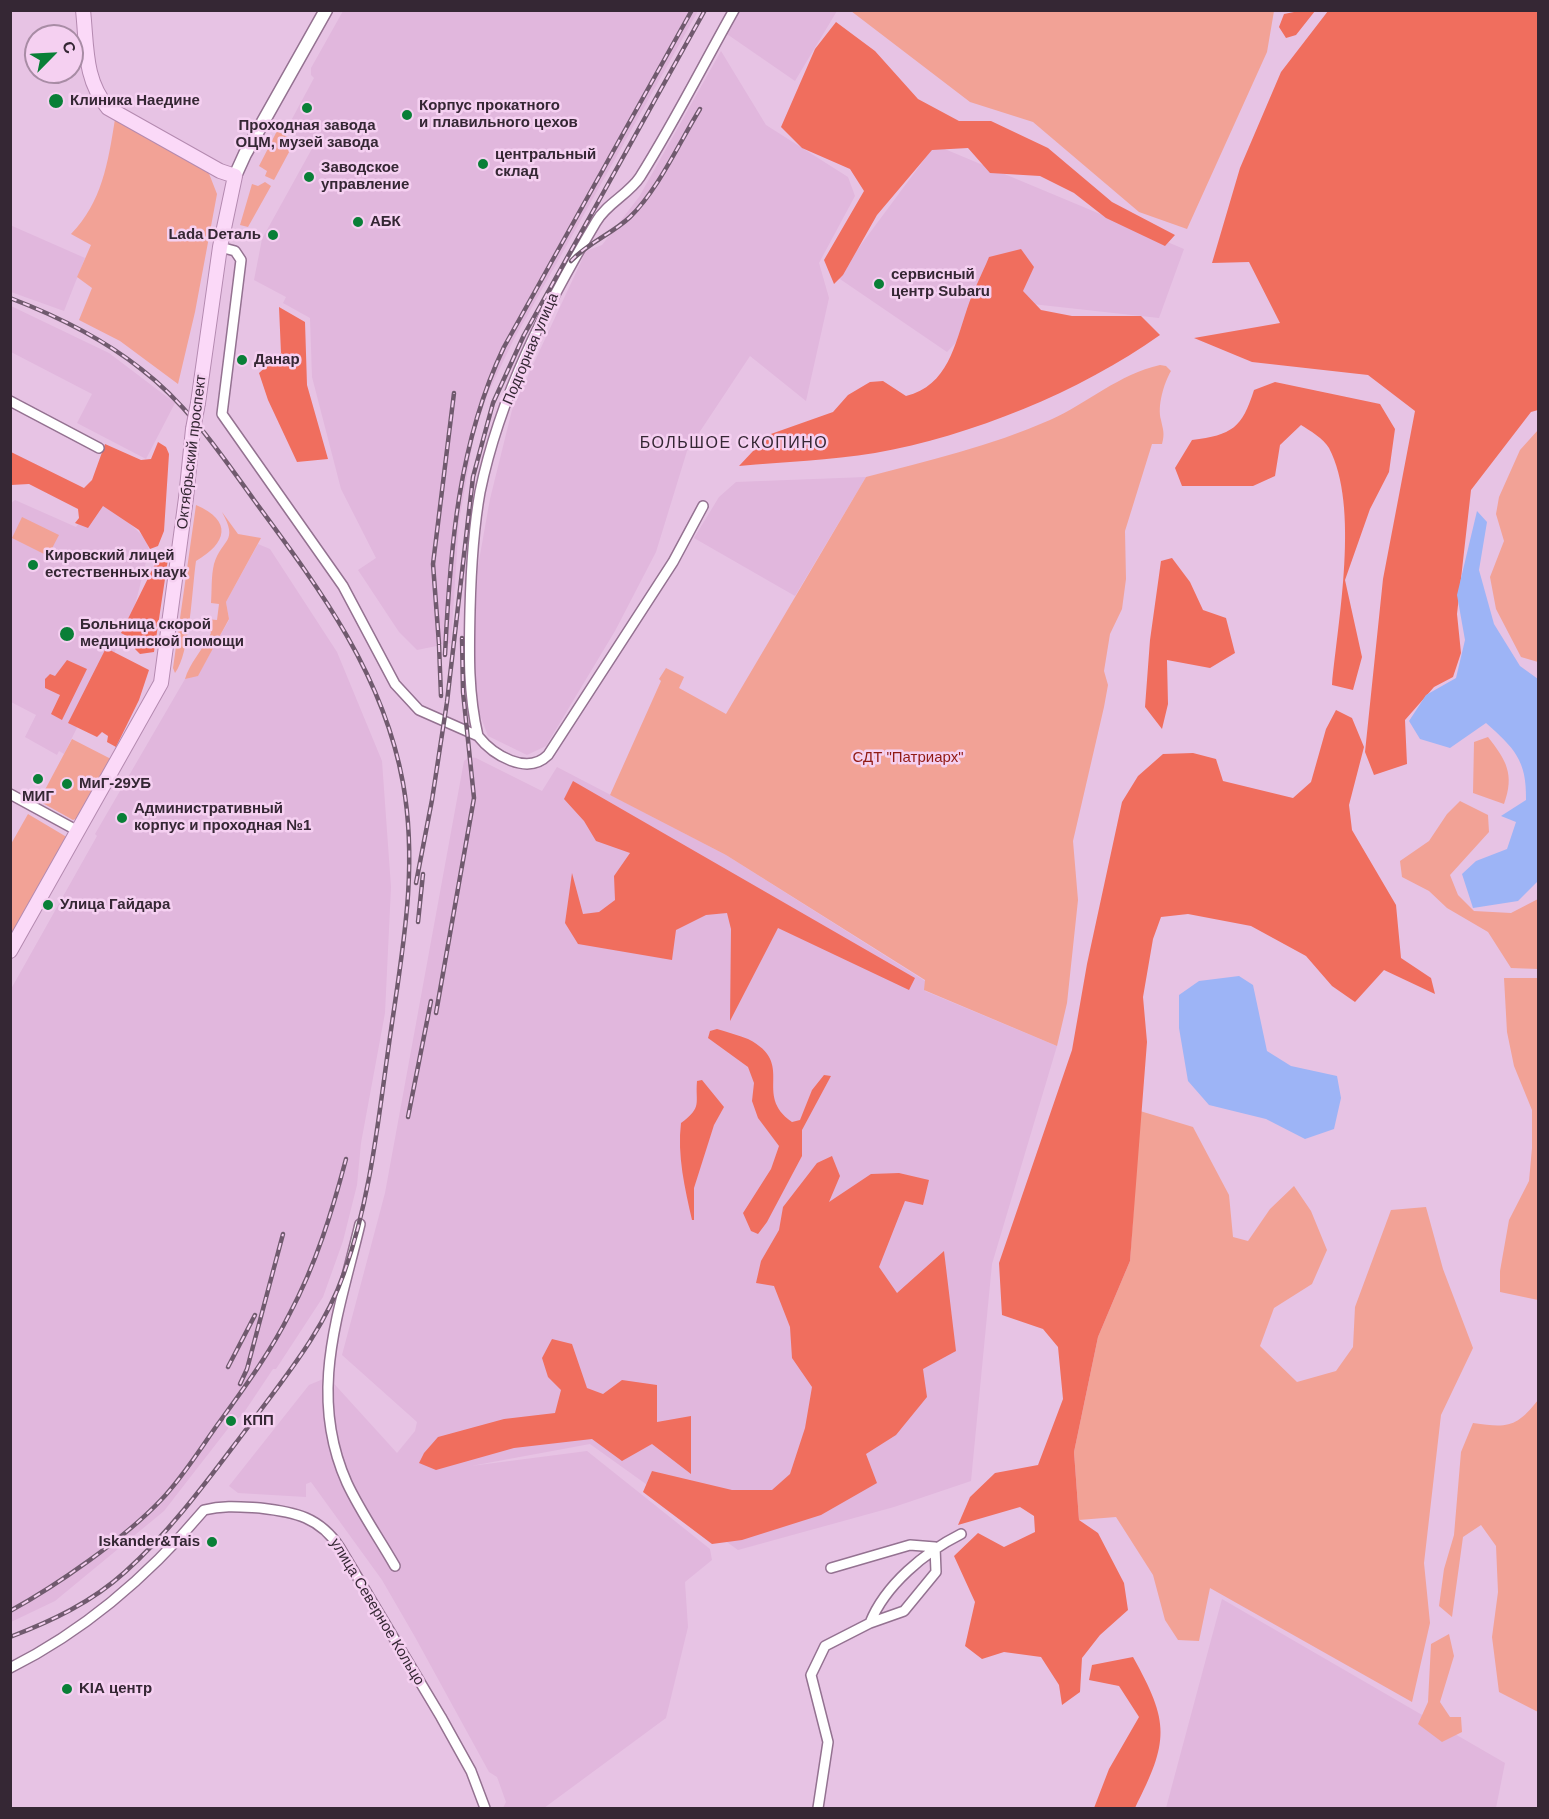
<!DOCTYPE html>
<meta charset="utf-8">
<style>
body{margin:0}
#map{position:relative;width:1549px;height:1819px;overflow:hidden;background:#e7c3e4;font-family:Arial,sans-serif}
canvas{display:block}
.frame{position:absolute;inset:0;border:12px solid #352734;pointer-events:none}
.north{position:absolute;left:24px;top:24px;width:60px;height:60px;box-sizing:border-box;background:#f5d0f1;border:2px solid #a88ca5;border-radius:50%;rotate:66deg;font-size:16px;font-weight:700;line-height:24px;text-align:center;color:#352734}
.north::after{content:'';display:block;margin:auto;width:21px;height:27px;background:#097f37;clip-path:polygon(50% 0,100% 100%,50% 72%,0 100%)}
</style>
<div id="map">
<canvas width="1549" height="1819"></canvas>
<div class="frame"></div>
<div class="north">С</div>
</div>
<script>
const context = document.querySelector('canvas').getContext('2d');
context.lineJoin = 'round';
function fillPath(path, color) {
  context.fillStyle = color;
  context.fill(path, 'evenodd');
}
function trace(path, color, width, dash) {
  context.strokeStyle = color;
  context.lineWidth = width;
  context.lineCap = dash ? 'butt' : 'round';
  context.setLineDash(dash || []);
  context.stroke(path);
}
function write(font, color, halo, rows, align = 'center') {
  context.font = font + ' Arial,sans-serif';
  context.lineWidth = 5;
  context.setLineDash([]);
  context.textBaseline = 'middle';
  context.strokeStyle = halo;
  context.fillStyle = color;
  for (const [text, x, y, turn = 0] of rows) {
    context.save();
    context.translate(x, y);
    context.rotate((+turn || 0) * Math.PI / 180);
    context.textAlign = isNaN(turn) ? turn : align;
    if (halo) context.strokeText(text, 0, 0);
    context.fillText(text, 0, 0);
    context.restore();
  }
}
const built = new Path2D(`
 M343,11h355l-185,330 -25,52 -14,42 -15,87 -8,121 -34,7 -18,-18 -41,-62 18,-12 -35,-69 -29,-112 -2,-59 -27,-15 3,-6 -32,-17 8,-41 52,-94 -28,-15 28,-52 -3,-3v-7z
 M737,11h100l-42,70 -71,-49z
 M721,51l45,74 82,52 7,19 -36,67 10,35 -23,103 -56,-45 -63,95 -31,101 -41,79 -69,115 -19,9 -39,-19 -16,-42 6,-128 12,-67 22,-89 74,-159 16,-6 37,-48z
 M935,145l249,104 -25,69 -163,-18 -49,52 -110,-75z
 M10,225l75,33 -21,53 -53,-19z
 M11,306l98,47 66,50 -29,56 -69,-36 15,-29 -81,-42z
 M866,477l-71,119 -101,-58 25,-41 17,-15z
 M96,498l29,17 2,6 19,18 3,11 -17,67 -68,137 -5,-3 -2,4 -32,-18 11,-22 -25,-13 -1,-198 5,-4 61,27z
 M258,544l12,5 67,103 45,109 9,126 -6,126 -24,130 -4,42 -14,56 -20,56 -47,72h-3l-30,45 -13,12 -66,85 -109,90 -44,21v-633l86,-153 -2,-2 90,-155 13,-4 31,-55 -3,-18z
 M469,757l7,1 66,33 15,-24 169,88 199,126v10l132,55 -65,218 -21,217 -77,26 -156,43 -148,-106 -119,22 116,-15 123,98 2,11 -27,22 3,45 -22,91 -122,90h-41l3,-6 -9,-25 -8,-5 -74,-135 -33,-57 -71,-98 -5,2v13l-68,-4 -9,-7 80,-101 19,-8 69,76 18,-22 2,-9 -75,-67 43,-162 79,-432z
 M1222,1599l283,164 -9,45h-330z`);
const green = new Path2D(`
 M851,11h423l-7,41 -80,177 -48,-17 -106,-90 -63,-20z
 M115,119l93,52 9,23 -22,118 -17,72 -58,-43 -41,-21 13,-32 -15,-11 14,-32 -20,-11c31,-32 37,-71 44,-115z
 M277,131l18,10 -21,39 -9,-4 2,-5 -8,-5z
 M265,182l6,4 -23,41 -8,-2 12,-41 6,2z
 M1160,365l6,1 5,5c-7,12 -14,35 -10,49 2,10 4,13 1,24h-10l-27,87 1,48 -4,30 -12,25 -6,37 4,14 -4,22 -31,134 5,59 -11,103 -10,43 -133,-56 1,-10 -199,-125 -116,-60 51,-114 -2,-2 7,-11 18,9 -5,11 47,26 140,-237c61,-16 125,-31 184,-57 38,-17 69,-46 110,-55z
 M1538,430v232l-17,-5 -25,-48 -6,-32 14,-36 -8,-27 3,-17 21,-47z
 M196,505c37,16 31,38 0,56 -4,27 -6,93 -21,112l-2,-5z
 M222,512l16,22 23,4 -35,64 3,17 -31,57 -13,3c4,-15 18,-30 26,-46l-5,-14 11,1 2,-16 -8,-1c1,-12 0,-27 3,-39 8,-26 25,-21 8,-52z
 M22,517l37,18 -11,21 -36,-18z
 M1488,737c18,23 27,37 16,67l-31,-11 1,-51z
 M72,739l39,20 -31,58 -7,3 -34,-19z
 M1460,801l28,14 1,17 -39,43 8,20 16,16 37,2 27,-14v70l-27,-1 -23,-36 -41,-24 -18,-17 -27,-14 -2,-16 29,-20 18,-27z
 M28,814l42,25 -59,104v-99z
 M1504,978h34v322l-38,-8v-21l9,-51 20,-39 3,-33v-38l-18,-44 -7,-34z
 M1140,1111l53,16 36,68 4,42 15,4 22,-32 24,-23 17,25 16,39 -15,34 -38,24 -14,38 37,36 39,-11 17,-24 2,-40 36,-97 35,-3 17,62 30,79 -32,67 -17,148 6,60 -18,79 -202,-114 -11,53 -21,-1 -13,-20 -12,-45 -37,-58 -37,3 -5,-68 24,-115 32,-76z
 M1538,1400v312l-39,-20 -7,-55 6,-45 -2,-46 -15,-21 -18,12 -11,80 -13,-11 5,-37 10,-34 7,-83 12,-29c34,5 43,5 65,-23z
 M1449,1634l5,22 -14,46 10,15h11l1,15 -20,10 -24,-18 10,-22 3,-58z`);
const forest = new Path2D(`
 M1299,11h16l-19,24 -10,3 -7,-11 5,-13z
 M1328,11h210v399l-7,2 -60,78 -14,124 4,39 -8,24 -19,10 -29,33 2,44 -33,11 -9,-23 18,-173 32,-168 -47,-36 -116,-13 -58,-24 86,-15 -31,-61 -37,1 28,-95 41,-96z
 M836,22l39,29 43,48 41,22h32l57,27 64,54 63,33 -10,11 -59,-28 -32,-25 -34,-17 -50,-3 -22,-25 -36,2 -55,65 -34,60 -9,9 -10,-24 40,-69 -14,-22 -48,-21 -21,-21 34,-78z
 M1021,249l13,18 -11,24 18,19 31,6h69l19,19c-80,57 -189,101 -285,118 -45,7 -91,9 -136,13l29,-31 65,-23 15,-17 22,-13 13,-1 23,15c42,-10 49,-52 61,-87 6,-18 15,-35 22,-52z
 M279,307l26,15 2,63 21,74 -31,3 -29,-62 -9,-27 22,-20z
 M1275,382l105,22 15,25 -6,43 -19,37 -25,71 17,77 -9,33 -21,-5c6,-65 28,-178 -3,-237 -5,-9 -20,-18 -28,-23l-21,20 -5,31 -22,10h-71l-7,-18 17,-28c40,-5 50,-12 62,-50z
 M158,442l8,5 3,7 -5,77 -6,15 -8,3 -11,-19 -36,-24 -15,22 -13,-5 4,-5 -1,-9 -49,-25 -18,1v-33l73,36 8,-8 13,-36 36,16 10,-1z
 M160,554l8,5 -14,93 -14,2 -5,-5 1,-8 -15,-8z
 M1172,558l18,24 13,28 23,8 9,35 -25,15 -43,-8 1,44 -6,25 -17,-22 5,-67 11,-79z
 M106,648l43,22 -10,30 -23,47 -9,-5 1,-6 -6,-4 -5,5 -29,-14z
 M67,660l20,9 -25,51 -11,-6 9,-19 -15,-7v-9l5,-5 5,2z
 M1336,710l16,8 12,29 -15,58 3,25 44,75 5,53 30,20 4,16 -51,-24 -29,32 -23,-16 -26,-30 -55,-30 -63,-12 -27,3 -8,22 -10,58 4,45 -17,219 -32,76 -24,115 5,68 19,13 26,50 4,27 -28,25 -18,23 -2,34 -18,13 -3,-20 -18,-28 -37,-5 -22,7 -17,-13 10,-44 -21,-46 24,-23 26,14 31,-15 -1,-16 -14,-9 -62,18 12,-28 25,-24 43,-8 25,-66 -5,-52 -15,-18 -41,-14 -3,-52 73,-213 15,-86 35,-162 16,-26 25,-22 30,-1 23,6 7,22 70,17 18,-16 15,-53z
 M573,781l342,197 -6,12 -131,-62 -48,93 1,-92 -4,-16 -21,2 -30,15 -4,30 -94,-16 -13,-21 7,-50 11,41 16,-2 16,-12 -1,-24 16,-23 -34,-12 -12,-20 -20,-22z
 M717,1029c10,3 21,6 31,10 49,25 4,55 44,83l8,-2 12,-30 12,-15 7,1 -29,54v26l-35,66 -9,12 -7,-3 -8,-18 28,-44 8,-23 -21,-28 -6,-17 2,-18 -6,-16 -40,-29 2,-7z
 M702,1080l22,27 -10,18 -20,63v32h-2c-7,-31 -15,-65 -11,-97 22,-16 14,-20 16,-42z
 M832,1156l8,20 -11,26 42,-28 28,-1 30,7 -6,25 -18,-4 -26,66 18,26 47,-42 12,100 -33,18 4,28 -31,38 -30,19 11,29 -56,32 -79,25 -30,4 -69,-52 9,-21 80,19h40l18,-16 15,-46 7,-41 -20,-29 -2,-31 -16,-41 -18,-3 5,-22 18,-31 4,-23 34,-44z
 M552,1339l20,5 15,44 16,6 19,-14 35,5v37l34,-6v58l-39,-30 -30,17 -30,-22 -78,9 -78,22 -17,-7 5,-10 14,-16 66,-18 51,-6 6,-23 -13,-13 -6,-19z
 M1133,1657c37,66 36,84 2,151h-41l15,-39 30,-52 -20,-31 -30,-6 3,-15z`);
const water = new Path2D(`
 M1477,511l10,11 -8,48 15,54 26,42 18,13v202l-20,20 -45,7 -11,-34 14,-13 31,-12 9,-27 -15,-6 25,-16c1,-40 -12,-52 -40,-77l-36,25 -30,-9 -11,-18 17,-26 30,-17 9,-38 -8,-45z
 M1239,976l14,9 14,66 24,15 46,10 4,22 -7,31 -29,10 -39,-20 -57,-14 -21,-24 -9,-53v-33l20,-14z`);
const minor = new Path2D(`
 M220,247l15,4 6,9 -19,154 121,172 52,98 24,26 59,26c15,19 49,40 70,19l125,-193 30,-56
 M10,401l89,47
 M478,736c-10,-43 -9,-83 -8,-126 1,-40 3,-79 10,-118 20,-97 66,-186 116,-270 10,-18 33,-28 44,-45 34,-54 63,-112 94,-167
 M10,794l68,37
 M360,1224c-21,89 -53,170 -13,259 13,28 32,55 48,83
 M870,1623c15,-38 55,-71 91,-89
 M10,1668c76,-38 140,-94 194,-158 20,-5 37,-3 56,-2 35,4 60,9 80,40l101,169 30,54 14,37
 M818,1808l10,-66 -17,-67 14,-29 45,-23 34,-12 32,-39 -1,-25 -25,-2 -79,23`);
const secondary = new Path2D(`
 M235,176l10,-22 81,-144`);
const primary = new Path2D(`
 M83,10c4,37 1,70 25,98l112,63 15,5 -15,71 -22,156
 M10,951l151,-268 25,-185 7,-69`);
const rail = new Path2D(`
 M571,261c18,-19 41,-27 59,-44 28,-27 49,-74 70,-108
 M10,298c47,18 92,40 131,71 47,36 79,84 113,131 65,88 129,173 149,283 15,84 0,164 -12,247 -12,81 -19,165 -47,243 -20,58 -60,105 -96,154 -38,50 -76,103 -123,145 -33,30 -73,49 -115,65
 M439,644l-6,-80 21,-171
 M439,645l2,51
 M445,655c5,-105 13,-212 59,-308l188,-337
 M416,883l16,-83 15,-98 26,-225 20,-74 31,-68 181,-325
 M418,922l5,-48
 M436,1013l38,-215 -11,-106 -1,-54
 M408,1117l23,-116
 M228,1367l27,-52
 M240,1384l7,-15 36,-135
 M10,1611c46,-25 115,-73 151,-111 22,-23 39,-51 57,-76 26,-36 52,-71 72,-111 26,-49 42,-101 56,-154`);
const primaryBridge = new Path2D(`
 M193,429l5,-26`);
const markers = [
 [56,101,8,"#097f37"],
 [307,108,6,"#097f37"],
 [407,115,6,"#097f37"],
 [483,164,6,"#097f37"],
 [309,177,6,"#097f37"],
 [358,222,6,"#097f37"],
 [273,235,6,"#097f37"],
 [879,284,6,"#097f37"],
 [242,360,6,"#097f37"],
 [33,565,6,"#097f37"],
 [67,634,8,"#097f37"],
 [38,779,6,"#097f37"],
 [67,784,6,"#097f37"],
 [122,818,6,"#097f37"],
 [48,905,6,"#097f37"],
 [231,1421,6,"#097f37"],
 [212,1542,6,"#097f37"],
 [67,1689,6,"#097f37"]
];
const poiNames = [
 ["Клиника Наедине",70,101],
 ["Корпус прокатного",419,106],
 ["и плавильного цехов",419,123],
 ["Проходная завода",307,126,"center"],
 ["ОЦМ, музей завода",307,143,"center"],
 ["центральный",495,155],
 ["склад",495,172],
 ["Заводское",321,168],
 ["управление",321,185],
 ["АБК",370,222],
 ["Lada Dеталь",261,235,"right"],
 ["сервисный",891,275],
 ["центр Subaru",891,292],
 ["Данар",254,360],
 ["Кировский лицей",45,556],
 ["естественных наук",45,573],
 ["Больница скорой",80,625],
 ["медицинской помощи",80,642],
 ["МиГ-29УБ",79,784],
 ["МИГ",38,797,"center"],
 ["Административный",134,809],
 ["корпус и проходная №1",134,826],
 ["Улица Гайдара",60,905],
 ["КПП",243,1421],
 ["Iskander&Tais",200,1542,"right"],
 ["KIA центр",79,1689]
];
const streetNames = [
 ["Подгорная улица",531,349,-67],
 ["Октябрьский проспект",192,452,-83],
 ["улица Северное Кольцо",377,1612,59]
];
const parkNames = [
 ["СДТ \"Патриарх\"",908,758]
];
const neighbourhoodNames = [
 ["БОЛЬШОЕ СКОПИНО",734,444]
];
fillPath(built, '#e1b7dd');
fillPath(green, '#f2a296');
fillPath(forest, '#f06e5e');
fillPath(water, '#9db4f6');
trace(minor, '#947291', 12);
trace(secondary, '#947291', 15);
trace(primary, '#b48ab0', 16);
trace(minor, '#fff', 9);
trace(secondary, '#fff', 12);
trace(primary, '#fbd9f8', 14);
trace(rail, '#705a6e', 4.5);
trace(rail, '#f5d0f1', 2, [7]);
trace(primaryBridge, '#b48ab0', 16, []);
trace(primaryBridge, '#fbd9f8', 14);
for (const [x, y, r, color] of markers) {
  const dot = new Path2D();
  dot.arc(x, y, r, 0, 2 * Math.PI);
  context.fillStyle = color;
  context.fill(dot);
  trace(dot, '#f5d0f1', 2);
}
write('bold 15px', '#352734', '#f5d0f1', poiNames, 'left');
write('15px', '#352734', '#f5d0f1', streetNames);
write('15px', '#911a13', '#f5d0f1', parkNames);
context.letterSpacing = '1.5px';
write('16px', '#352734', '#f5d0f1', neighbourhoodNames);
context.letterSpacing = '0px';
</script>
